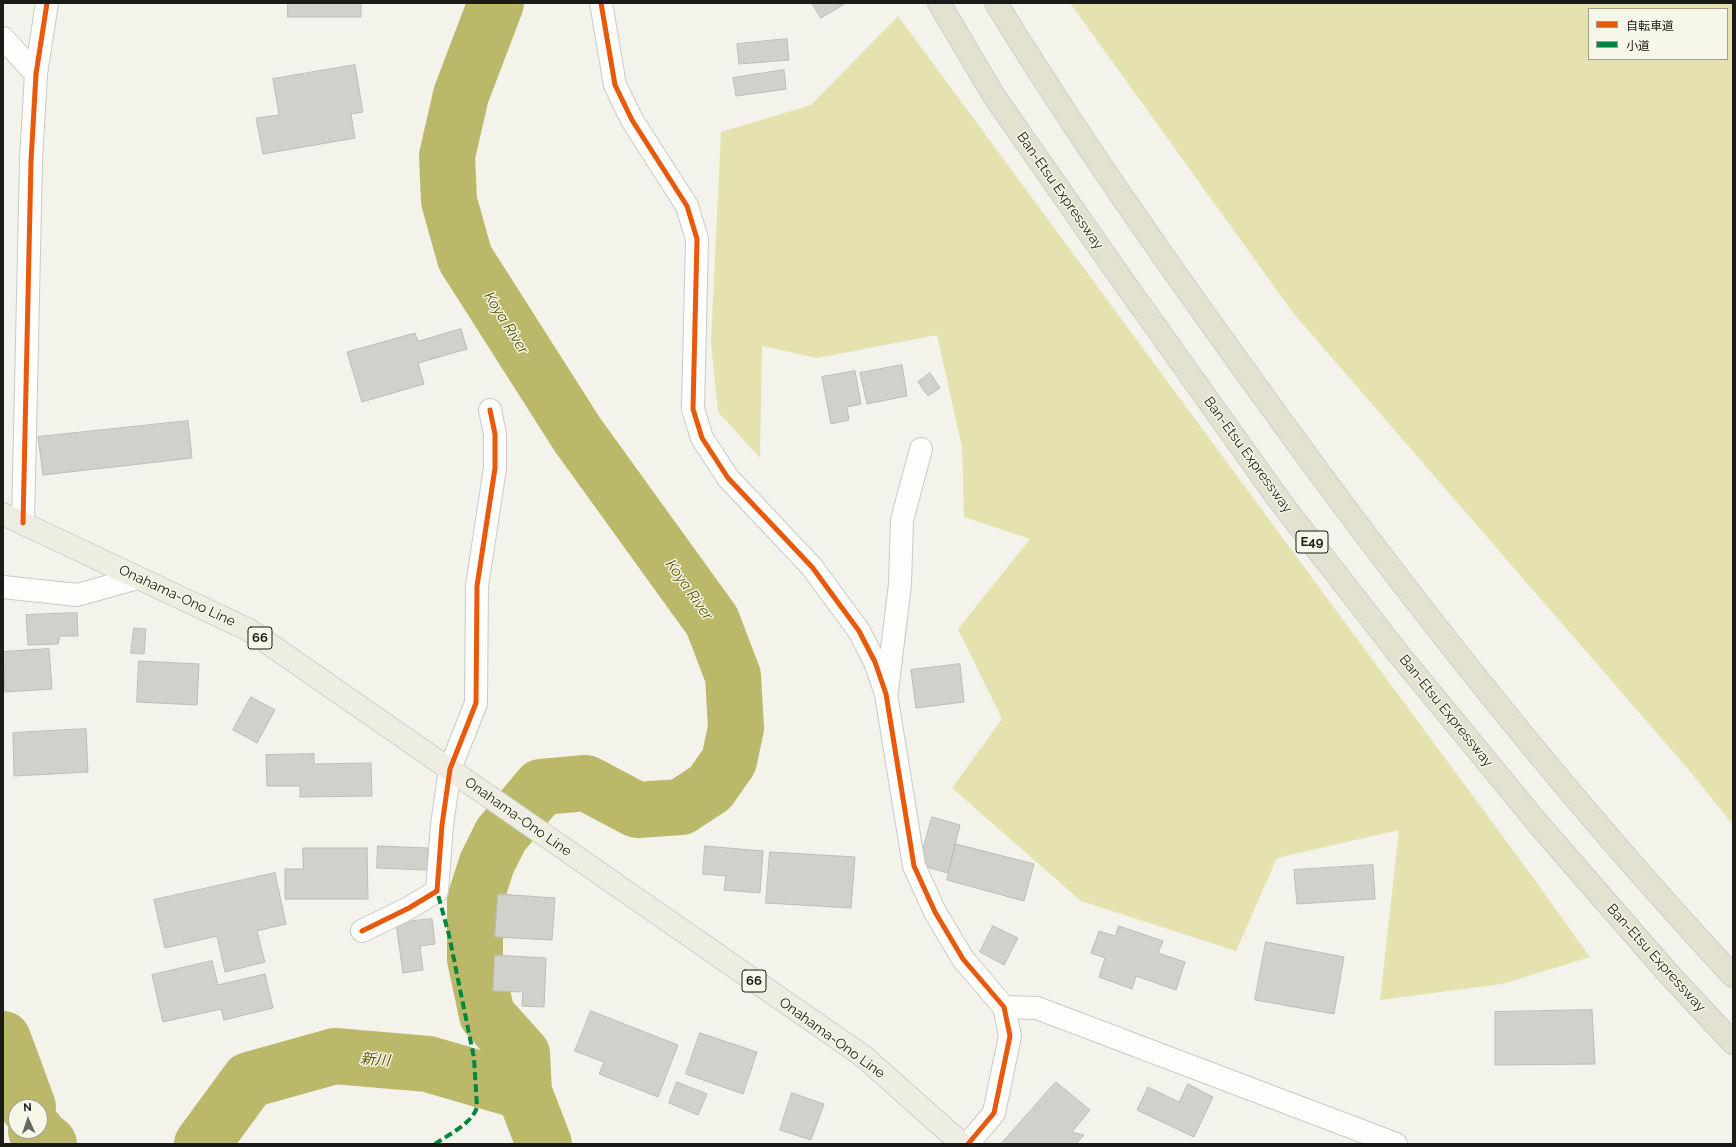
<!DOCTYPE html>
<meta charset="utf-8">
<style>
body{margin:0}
#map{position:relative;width:1736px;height:1147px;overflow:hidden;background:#f3f3ec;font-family:Raleway,"Noto Sans JP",sans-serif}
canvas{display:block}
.frame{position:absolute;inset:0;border:4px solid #1b1b17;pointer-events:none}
.legend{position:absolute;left:1588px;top:8px;width:140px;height:52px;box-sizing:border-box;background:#f6f6e9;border:1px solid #9e9e95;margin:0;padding:5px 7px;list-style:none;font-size:12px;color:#1b1b17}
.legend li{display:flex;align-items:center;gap:8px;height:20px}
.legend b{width:20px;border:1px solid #9e9e95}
.north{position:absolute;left:8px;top:1099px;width:40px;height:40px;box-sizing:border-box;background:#f6f6e9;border:1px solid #9e9e95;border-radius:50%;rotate:357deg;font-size:11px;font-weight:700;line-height:16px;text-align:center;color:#1b1b17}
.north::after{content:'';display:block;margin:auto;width:14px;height:18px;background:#676762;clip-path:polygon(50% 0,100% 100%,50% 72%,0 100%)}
</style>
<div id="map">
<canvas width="1736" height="1147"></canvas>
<div class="frame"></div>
<ul class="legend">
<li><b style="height:5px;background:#e8590c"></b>自転車道</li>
<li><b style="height:5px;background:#00873e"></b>小道</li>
</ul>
<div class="north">N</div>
</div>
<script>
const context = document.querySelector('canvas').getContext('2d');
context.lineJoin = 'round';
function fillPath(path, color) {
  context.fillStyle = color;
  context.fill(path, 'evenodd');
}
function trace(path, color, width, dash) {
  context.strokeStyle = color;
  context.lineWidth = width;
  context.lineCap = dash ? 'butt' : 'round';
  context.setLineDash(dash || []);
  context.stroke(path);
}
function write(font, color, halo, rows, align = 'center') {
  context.font = font + ' Raleway,"Noto Sans JP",sans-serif';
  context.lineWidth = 3;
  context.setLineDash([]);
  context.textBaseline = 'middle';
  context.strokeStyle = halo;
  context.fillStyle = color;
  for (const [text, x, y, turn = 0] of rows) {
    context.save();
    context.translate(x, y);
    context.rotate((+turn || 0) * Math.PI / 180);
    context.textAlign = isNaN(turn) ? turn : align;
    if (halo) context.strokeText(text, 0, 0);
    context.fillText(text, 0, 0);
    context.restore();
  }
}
const green = new Path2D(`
 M1070,3h663v822l-39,-49 -400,-462zM1589,9h138v50h-138z
 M898,16l631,856 61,85 -88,27 -122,16 19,-170 -122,28 -41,93 -155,-50 -129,-113 50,-69 -44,-90 72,-90 -66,-22 -2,-69 -25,-113 -120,23 -55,-12 -2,112 -42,-46 -7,-70 10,-210 90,-27z`);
const river = new Path2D(`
 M496,3l-35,92 -14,61 2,45 16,57 112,176 135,187 21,55 3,52 -7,33 -19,27 -29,19 -44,3 -51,-27 -45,4 -40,48 -14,28 -12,37v59l12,56 35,39 2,38 20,52
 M3,1039l25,68
 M36,1131l2,4 11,9
 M202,1144l47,-64 86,-24 93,8 96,28`);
const building = new Path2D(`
 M288,3h73v14h-73z
 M812,3h34l-25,15z
 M787,39l2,21 -50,4 -2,-20z
 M355,65l8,47 -12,2 4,24 -92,16 -7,-36 23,-3 -6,-36z
 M784,70l2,19 -50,7 -3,-18z
 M461,329l6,20 -49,14 6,21 -62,18 -15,-50 68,-19 3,8z
 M902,365l5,31 -40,8 -7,-31z
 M855,371l6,33 -14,3 2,13 -18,4 -9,-47z
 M930,373l10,15 -12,8 -10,-14z
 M188,421l4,37 -149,17 -5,-38z
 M77,613l1,23h-18l-2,8 -30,1 -2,-30z
 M134,628l12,1 -2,25 -13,-1z
 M49,649l3,40 -47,3 -2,-40z
 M139,661l60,3 -2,41 -60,-3z
 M960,664l4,38 -48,6 -5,-38z
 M251,697l24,13 -18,33 -24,-13z
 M86,729l2,43 -74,4 -1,-43z
 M314,754v10l57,-1 1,33 -72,1v-11h-33l-1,-31z
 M932,817l28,8 -12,48 -29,-8z
 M956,844l78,20 -10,37 -77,-21z
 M378,846l50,2 -1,22 -50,-2z
 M705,846l58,5 -3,42 -36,-3 2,-14 -23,-2z
 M303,848h64l1,51h-83v-30h18z
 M770,852l85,5 -4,51 -85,-5z
 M1373,865l2,34 -78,5 -3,-34z
 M275,873l11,51 -29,7 8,31 -40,10 -8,-36 -52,12 -11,-48z
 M498,894l57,4 -3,42 -57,-3z
 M432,919l3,25 -15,2 3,24 -20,3 -7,-50z
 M993,926l25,12 -14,27 -24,-13z
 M1119,926l44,15 -5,12 27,9 -9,28 -40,-14 -4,13 -33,-12 6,-19 -14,-5 8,-22 16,5z
 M1266,942l78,15 -10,57 -79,-14z
 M495,955l51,3 -2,49 -22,-1 1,-14 -30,-1z
 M212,961l6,24 47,-11 8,34 -49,12 -3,-11 -58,13 -11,-47z
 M1592,1010l3,54 -100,1v-53z
 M591,1011l87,34 -20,52 -59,-23 5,-12 -29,-11z
 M700,1033l57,19 -14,42 -57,-20z
 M677,1082l30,12 -9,21 -29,-12z
 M1056,1082l34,28 -18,22 12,3 -8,9h-75z
 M1188,1084l25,13 -19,40 -57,-27 11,-23 31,15z
 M792,1093l32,11 -13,36 -31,-10z`);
const street = new Path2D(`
 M601,3l14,82 17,35 55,86 10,33 -4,170 9,29 26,40 84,89 47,64 16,31 11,32 28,172 21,46 28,47 41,48 6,29 -16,77 -26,31
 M3,38l33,36
 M23,523l8,-362 5,-87 11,-71
 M3,587l74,8 61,-17
 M887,691l13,-107 2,-64 19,-71
 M362,931l47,-23 28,-17 5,-66 8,-56 26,-66 1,-117 18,-118v-34l-5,-24
 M1004,1007l33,1 359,136`);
const primary = new Path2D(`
 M3,514l246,116 614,426 99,88`);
const highway = new Path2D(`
 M939,3l55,93 122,175 166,233 115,148 143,174 127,146 66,71
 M996,3c79,129 166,253 255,376 149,208 308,410 482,597`);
const quiet = new Path2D(`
 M435,1144c14,-10 37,-20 42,-37l-3,-49 -25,-123 -12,-44`);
const cycleway = new Path2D(`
 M601,3l14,82 17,35 55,86 10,33 -4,170 9,29 26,40 84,89 47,64 16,31 11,32 28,172 21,46 28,47 41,48 6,29 -16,77 -26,31
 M23,523l8,-362 5,-87 11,-71
 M362,931l47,-23 28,-17 5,-66 8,-56 26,-66 1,-117 18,-118v-34l-5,-24`);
const shields = [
 [1312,542,32],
 [260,638,24],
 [754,981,24]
];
const shieldNames = [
 ["E49",1312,542],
 ["66",260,638],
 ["66",754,981]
];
const streetNames = [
 ["Ban-Etsu Expressway",1060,191,55],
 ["Ban-Etsu Expressway",1248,455,54],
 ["Onahama-Ono Line",177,596,25],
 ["Ban-Etsu Expressway",1446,711,51],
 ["Onahama-Ono Line",518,817,35],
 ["Ban-Etsu Expressway",1656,958,48],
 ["Onahama-Ono Line",832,1038,36]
];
const waterNames = [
 ["Koya River",506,323,58],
 ["Koya River",689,590,55],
 ["新川",375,1060,5]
];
fillPath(green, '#e5e2b0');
trace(river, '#bcb869', 56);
fillPath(building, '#d1d1cc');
trace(building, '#bcbcb7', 1);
trace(street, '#cacac4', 24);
trace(primary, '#cdcdc9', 24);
trace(highway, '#cdcdc9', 24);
trace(street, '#fdfdfc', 22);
trace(primary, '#eeede2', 22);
trace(highway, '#e3e2d1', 22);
trace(quiet, '#00873e', 4, [8, 4]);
trace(cycleway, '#e8590c', 5);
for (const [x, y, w] of shields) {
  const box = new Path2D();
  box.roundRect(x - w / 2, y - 11, w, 22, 3);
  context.fillStyle = '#f6f6e9';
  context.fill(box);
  trace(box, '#1b1b17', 1);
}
write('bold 13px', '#1b1b17', null, shieldNames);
write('14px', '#1b1b17', '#f6f6e9', streetNames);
write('italic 15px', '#5d5803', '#f6f6e9', waterNames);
</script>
